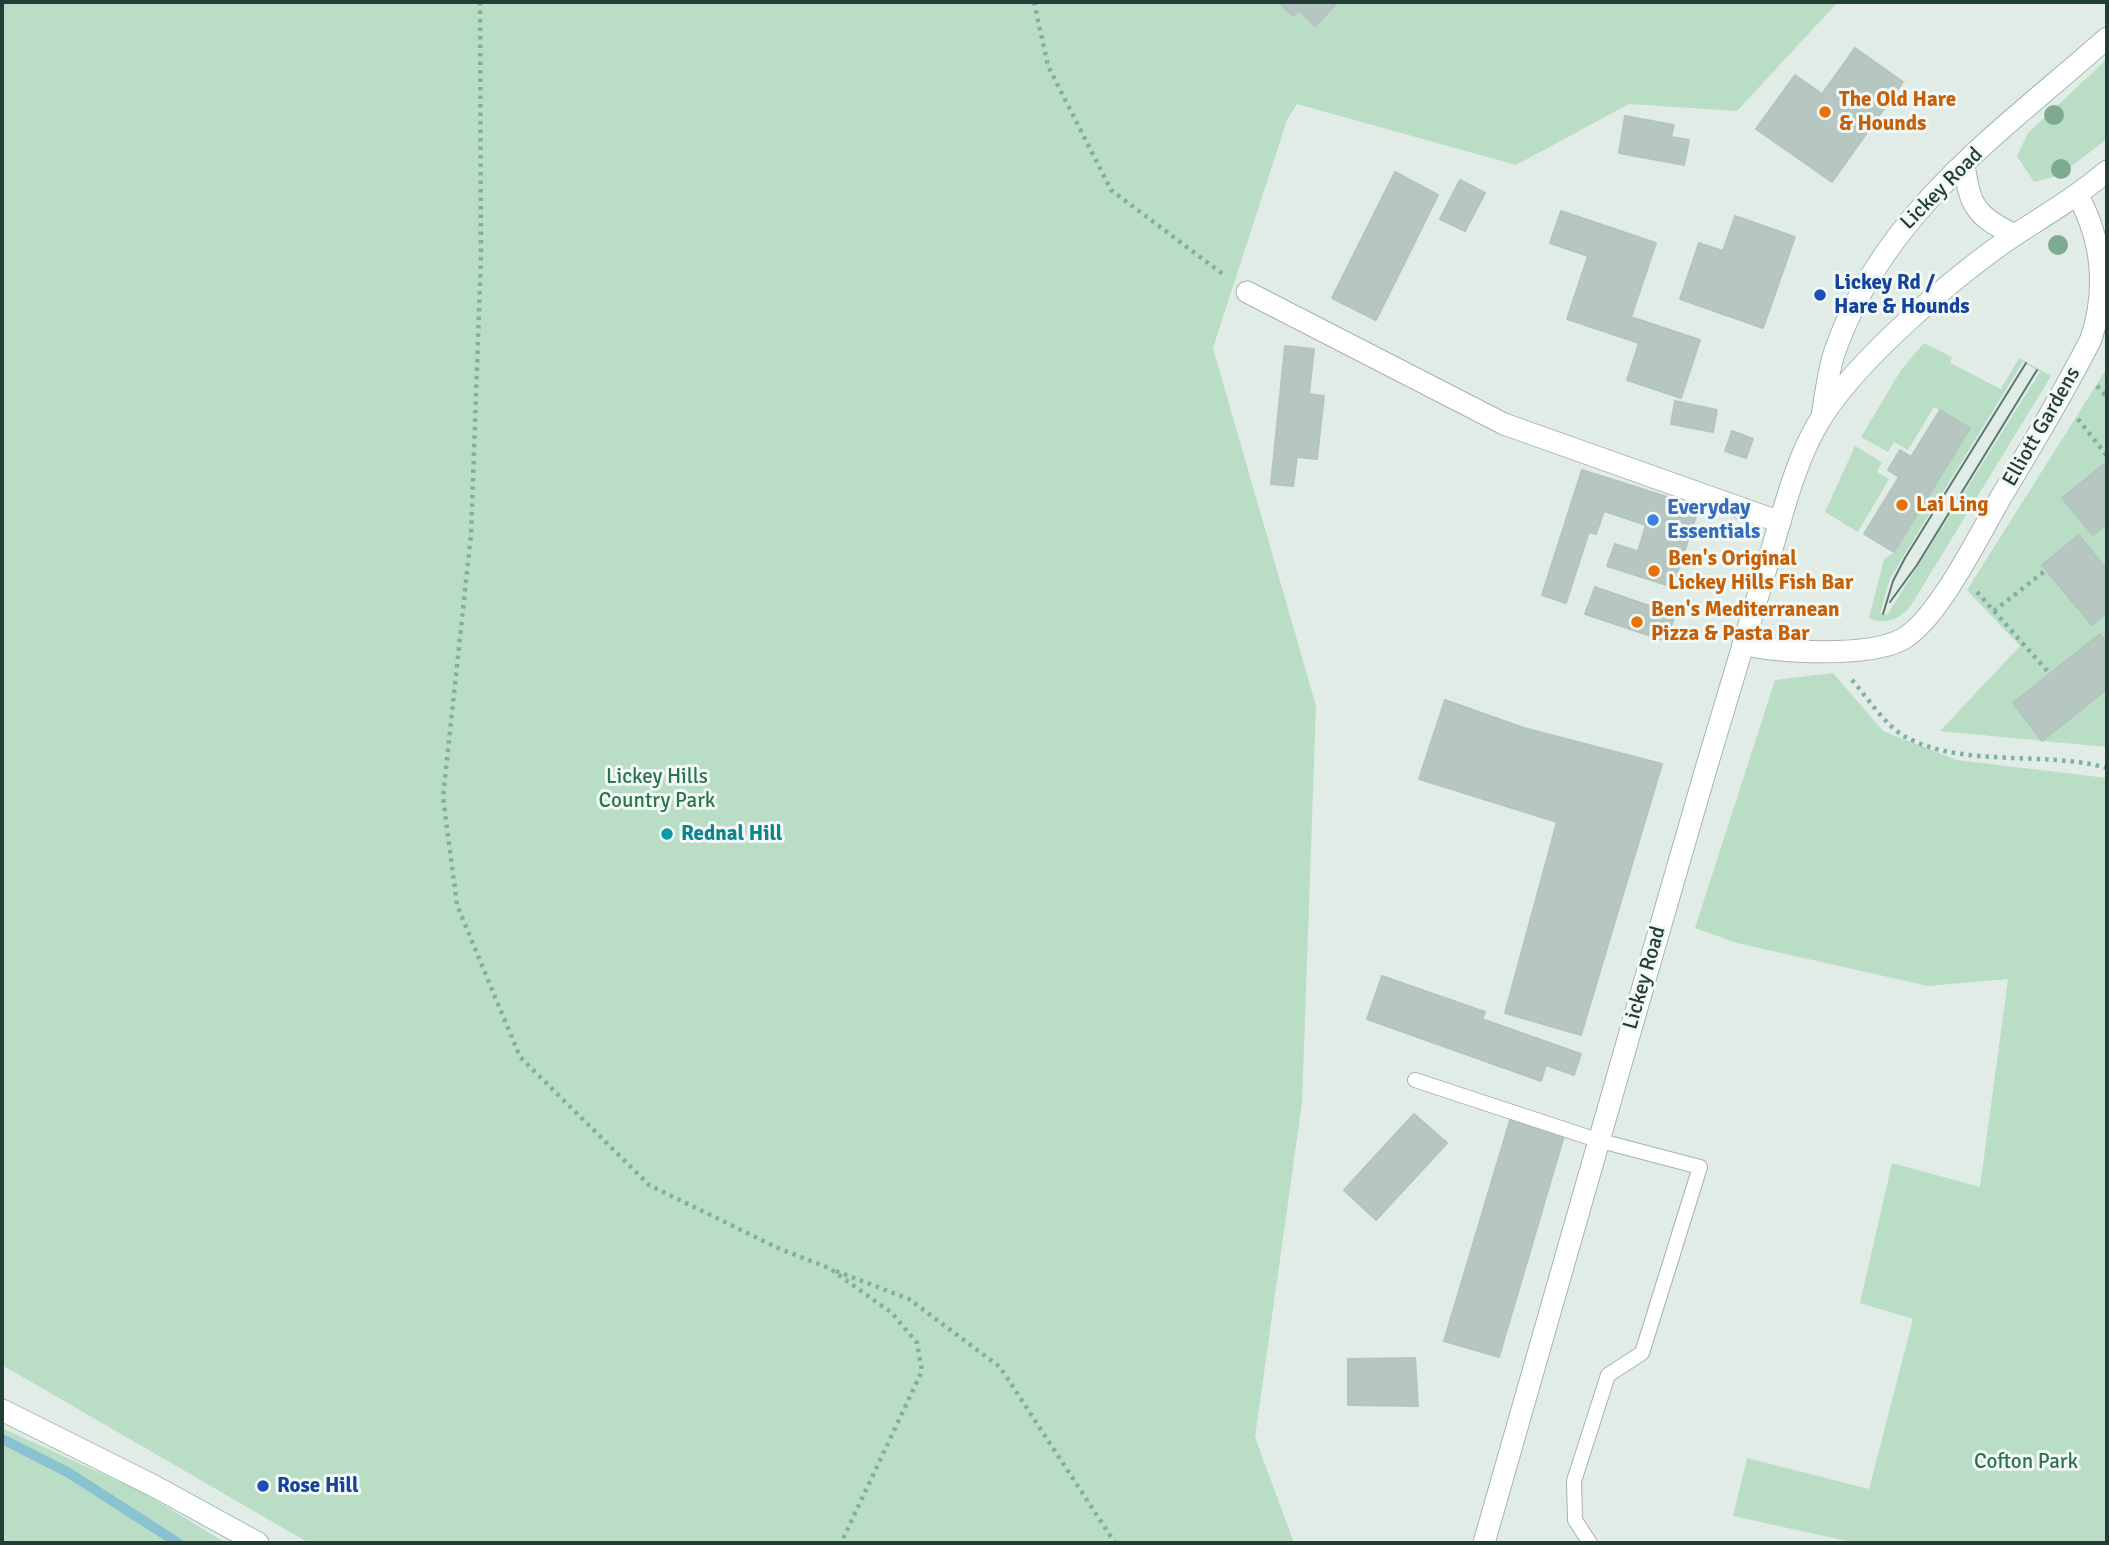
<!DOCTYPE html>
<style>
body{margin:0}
#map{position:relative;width:2109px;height:1545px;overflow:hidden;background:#e1ece7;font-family:Signika,sans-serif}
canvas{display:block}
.frame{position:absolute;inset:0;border:4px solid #213d36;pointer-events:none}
</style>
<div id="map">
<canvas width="2109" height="1545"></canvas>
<div class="frame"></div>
</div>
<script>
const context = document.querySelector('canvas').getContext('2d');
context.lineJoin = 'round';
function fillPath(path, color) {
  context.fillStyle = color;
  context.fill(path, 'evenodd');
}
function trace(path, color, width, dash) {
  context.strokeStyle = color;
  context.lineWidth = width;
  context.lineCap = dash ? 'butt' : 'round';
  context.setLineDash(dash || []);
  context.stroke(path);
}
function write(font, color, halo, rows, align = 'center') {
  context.font = font + ' Signika,sans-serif';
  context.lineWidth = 6;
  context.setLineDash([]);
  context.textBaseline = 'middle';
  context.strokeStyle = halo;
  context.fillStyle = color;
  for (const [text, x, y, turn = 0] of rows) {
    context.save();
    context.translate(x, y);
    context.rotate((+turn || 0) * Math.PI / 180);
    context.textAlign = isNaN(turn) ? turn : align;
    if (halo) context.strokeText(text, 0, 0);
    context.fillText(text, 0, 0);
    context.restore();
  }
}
const green = new Path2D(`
 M2,2h1836l-101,109 -108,-7 -113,61 -219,-61 -10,16 -74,228 103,358 -14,397 -47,334 39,106h-985l-307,-178z
 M2107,59v80l-47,36 -26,7 -17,-26 11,-23z
 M1924,343l28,14 -2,6 51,26 18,-31 32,18 -141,231c-11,13 -26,18 -41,11l15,-59 11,-7 75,-124 -36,-21 -26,43 -14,-8 -6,10 -27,-15 40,-67zM2023,362l17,10 -153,243 -7,-2 10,-34 13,-22z
 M2107,368v379l-167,-16 80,-85 -53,-56z
 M1855,446l27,16 -5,10 12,7 -31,53 -33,-20z
 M1833,673l50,58 74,29 150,18v765h-251l-123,-27 14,-58 122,31 44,-170 -53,-16 32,-140 88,24 28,-208 -80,7 -191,-43 -42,-15 80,-248z
 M2,1428l140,64 84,51h-224z`);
const stream = new Path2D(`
 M2,1439l67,34 109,70`);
const building = new Path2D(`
 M1278,2h60l-23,24 -16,-16 -6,6z
 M1855,48l48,34 -71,100 -76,-53 39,-54 27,19z
 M1625,116l49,9 -3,12 18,3 -5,25 -65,-12z
 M1395,172l43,23 -31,63 -44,-22z
 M1460,180l25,13 -20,38 -25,-12z
 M1561,211l95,32 -32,95 -57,-19 21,-63 -38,-13z
 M1735,216l60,21 -32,91 -83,-29 19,-56 24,8z
 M1363,236l44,22 -31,62 -44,-22z
 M1631,317l69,23 -19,58 -54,-18 12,-37 -15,-5z
 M1285,346l29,3 -5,45 15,2 -7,63 -20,-2 -4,29 -22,-2z
 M1675,401l42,9 -4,22 -42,-8z
 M1940,410l30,18 -76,124 -30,-18 35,-57 -11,-7 12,-20 11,7z
 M1732,431l21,8 -7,19 -21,-7z
 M2107,462v61l-14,12 -31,-37z
 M1582,470l117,37 -19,58 -42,-14 8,-26 -42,-14 -8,23 -7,-2 -23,71 -24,-8z
 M2079,535l28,35v42l-15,13 -50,-60z
 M1615,544l65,21 -7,22 -66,-21z
 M1595,587l80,28 -9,26 -81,-27z
 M2100,634l7,9v46l-65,52 -29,-38z
 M1445,700l79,28 138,36 -81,271 -76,-22 52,-191 -138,-43z
 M1382,976l103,36 -3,7 99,35 -7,21 -28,-10 -5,16 -174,-62z
 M1414,1114l33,29 -71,77 -32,-30z
 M1510,1120l54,16 -65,221 -55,-16z
 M1415,1358l3,48 -70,-1v-46z`);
const path = new Path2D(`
 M480,2l1,255 -10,277 -28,263 14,108 63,152 129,128 129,63 51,20 63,45 25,30 5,28 -81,172
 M1034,2l14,64 63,124 113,85
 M2097,386l10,11
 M2078,419l29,37
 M1977,592l73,82
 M1994,611l52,-41
 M1852,680c16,18 32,44 52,56 58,33 141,14 203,32
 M836,1271l73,28 91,68 115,176`);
const service = new Path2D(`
 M1415,1080l182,60 103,27 -58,186 -34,22 -34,106 1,39 15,23`);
const minor = new Path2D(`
 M1247,292l257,132 276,98
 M1743,644c37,9 124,13 158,-4 36,-18 79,-107 100,-143 31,-52 63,-104 90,-158 16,-48 12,-98 -13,-143`);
const secondary = new Path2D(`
 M1964,164c6,42 11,52 51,71
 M1822,416c4,-22 6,-47 14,-68 49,-137 166,-217 271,-310
 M2,1410l154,77 102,56
 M1484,1543c75,-260 148,-521 224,-781 21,-70 42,-140 63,-210 13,-43 25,-93 49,-132 36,-60 139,-148 198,-187 31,-20 61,-38 89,-62`);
const tram = new Path2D(`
 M1890,602l27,-37 120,-195
 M1883,614l10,-33 12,-23 121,-195`);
const trees = [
 [2054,115],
 [2061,169],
 [2058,245]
];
const markers = [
 [1825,112,7,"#e8710a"],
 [1820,295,7,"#1a4fb4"],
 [1902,505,7,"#e8710a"],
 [1653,520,7,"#3f7fe0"],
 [1654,571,7,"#e8710a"],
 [1637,622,7,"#e8710a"],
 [667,834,7,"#0f9aa8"],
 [263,1486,7,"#1a4fb4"]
];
const foodNames = [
 ["The Old Hare",1839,100],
 ["& Hounds",1839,124],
 ["Lai Ling",1916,505],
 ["Ben's Original",1668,559],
 ["Lickey Hills Fish Bar",1668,583],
 ["Ben's Mediterranean",1651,610],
 ["Pizza & Pasta Bar",1651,634]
];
const streetNames = [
 ["Lickey Road",1942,189,-45],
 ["Elliott Gardens",2042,427,-60],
 ["Lickey Road",1645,978,-74]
];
const transitNames = [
 ["Lickey Rd /",1834,283],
 ["Hare & Hounds",1834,307],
 ["Rose Hill",277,1486]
];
const shopNames = [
 ["Everyday",1667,508],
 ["Essentials",1667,532]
];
const parkNames = [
 ["Lickey Hills",657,777],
 ["Country Park",657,801],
 ["Cofton Park",2026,1462]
];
const cultureNames = [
 ["Rednal Hill",681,834]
];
fillPath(green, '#baddc5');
trace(stream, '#89c3d1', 10);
fillPath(building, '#b6c7c1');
trace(building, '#b4c5bf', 2);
trace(service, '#a4b4ae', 16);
trace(minor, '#a4b4ae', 23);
trace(secondary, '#9fb8b0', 23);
trace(path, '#81b0a3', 4.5, [3.5, 5]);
trace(service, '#fff', 14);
trace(minor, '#fff', 21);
trace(secondary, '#fff', 21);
trace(tram, '#5c7872', 2);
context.fillStyle = '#7daa91';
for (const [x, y] of trees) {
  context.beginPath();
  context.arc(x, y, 10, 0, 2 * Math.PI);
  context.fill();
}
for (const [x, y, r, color] of markers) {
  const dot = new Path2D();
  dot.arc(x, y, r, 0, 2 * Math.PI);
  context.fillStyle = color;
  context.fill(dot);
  trace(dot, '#f2f8f5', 2.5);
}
write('bold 21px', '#c56008', '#f2f8f5', foodNames, 'left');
write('21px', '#213d36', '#f2f8f5', streetNames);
write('bold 21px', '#164399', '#f2f8f5', transitNames, 'left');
write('bold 21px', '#366cbe', '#f2f8f5', shopNames, 'left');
write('21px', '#2b744a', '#f2f8f5', parkNames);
write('bold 21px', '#0d838f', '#f2f8f5', cultureNames, 'left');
</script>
